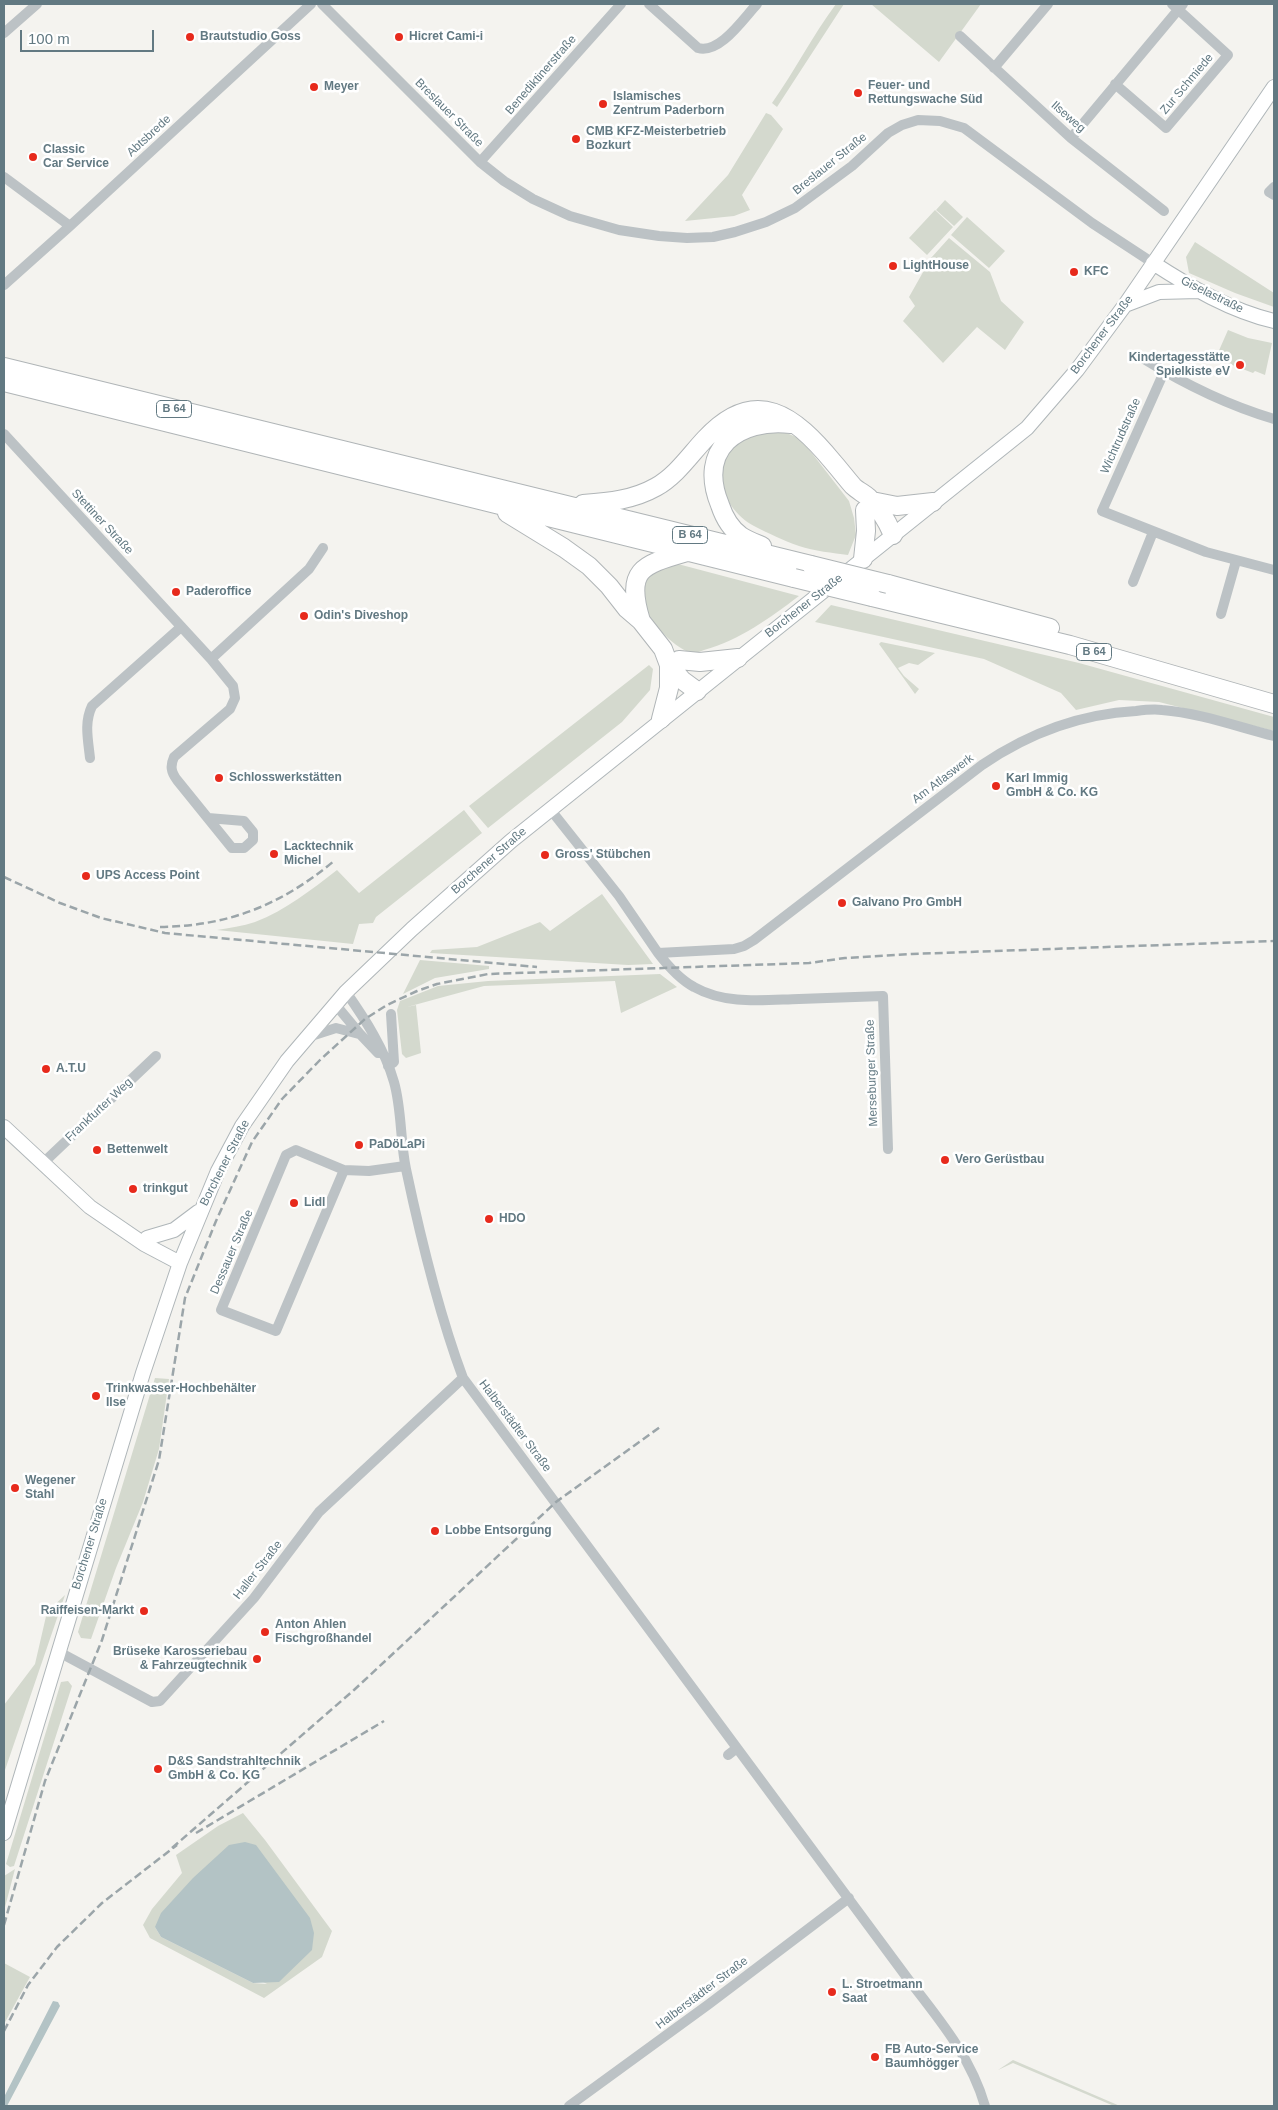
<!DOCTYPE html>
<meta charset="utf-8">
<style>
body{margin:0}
#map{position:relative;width:1278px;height:2110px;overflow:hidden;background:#f4f3ef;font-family:Helvetica,sans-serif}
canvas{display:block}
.frame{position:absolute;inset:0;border:5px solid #627982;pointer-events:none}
.scale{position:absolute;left:20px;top:30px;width:134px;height:22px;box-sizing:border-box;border:2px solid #627982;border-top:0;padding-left:6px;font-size:15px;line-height:18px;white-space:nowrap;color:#627982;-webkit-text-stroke:4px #fff;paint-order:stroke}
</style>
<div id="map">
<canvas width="1278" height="2110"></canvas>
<div class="frame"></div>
<div class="scale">100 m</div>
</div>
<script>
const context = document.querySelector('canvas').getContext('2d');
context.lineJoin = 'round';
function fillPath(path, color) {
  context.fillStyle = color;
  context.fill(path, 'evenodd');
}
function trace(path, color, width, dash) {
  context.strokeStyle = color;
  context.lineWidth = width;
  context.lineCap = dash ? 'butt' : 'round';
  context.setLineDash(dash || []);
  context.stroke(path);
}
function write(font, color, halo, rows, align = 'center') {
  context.font = font + ' Helvetica,sans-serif';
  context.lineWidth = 5;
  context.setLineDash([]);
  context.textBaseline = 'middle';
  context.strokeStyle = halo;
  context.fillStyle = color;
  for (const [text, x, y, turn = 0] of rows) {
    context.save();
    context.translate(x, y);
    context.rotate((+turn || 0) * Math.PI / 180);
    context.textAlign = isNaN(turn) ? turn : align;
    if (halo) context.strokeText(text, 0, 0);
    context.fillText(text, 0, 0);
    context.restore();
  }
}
const green = new Path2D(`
 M836,4h8l-67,103 -5,-4c23,-32 40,-67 64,-99z
 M871,4h110l-42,58z
 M766,113l5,2 12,14 -41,66 8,15 -16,6 -49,5 43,-46z
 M945,200l18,17 -9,9 -18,-16z
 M935,210l18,17 -26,28 -18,-17z
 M967,217l38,34 -16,17 -38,-33z
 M949,238l41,34 11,29 23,21 -19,28 -28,-23 -34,36 -40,-42 12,-15 -6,-9 22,-39z
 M1195,242l79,51v14l-39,-14 -46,-20 -3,-16z
 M1228,330l20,8 24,5 -7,32 -10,-4 -2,2 -26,-10 2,-4 -12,-4z
 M777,429l24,10 48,62 5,17 2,17 -8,20c-15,-2 -34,-4 -49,-9 -15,-5 -31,-13 -45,-20 -36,-20 -48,-69 -7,-92 8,-4 21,-3 30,-5z
 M674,563l125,33c-29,22 -59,44 -95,54 -3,1 -8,3 -11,3 -15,-1 -44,-32 -49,-46 -3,-11 0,-28 9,-35 6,-4 15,-6 21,-9z
 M831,605l248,58 195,54v14l-115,-29 -40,-2 -43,10 -15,-17 -77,-34 -169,-37z
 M881,642l54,11 -17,12 -9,-2 -11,5 6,8 15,13 -4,5 -36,-50z
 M649,665l4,4 -3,21 -28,32 -134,106 -19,-22z
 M464,810l18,23 -106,84 -3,6 -14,1 -6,20 -136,-14c12,-2 26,-4 38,-8 31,-12 56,-32 82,-52l22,23z
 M602,894l51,70 -25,1 -198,-12 2,-3 45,-3 63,-25 10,9z
 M420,960l69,6v3l-54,9 -32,16z
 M660,974l17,13 -56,26 -6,-32 -131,5 -77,21 9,-2 5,48 -15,5 -4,-4 -5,-44 3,-9 38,-15 50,-5z
 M155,1378l14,1 -10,70 -16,53 -27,66 -25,71 -10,-1 -3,-6z
 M65,1595l-61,178v-68l31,-41 12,-52z
 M68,1681l4,5 -58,180 -4,1 -4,-3 55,-182z
 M243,1813l22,27 67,91 -10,26 -58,41 -114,-60 -7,-13 9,-16 30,-36 -6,-18 42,-29zM155,1927l112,57 -14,-1 -92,-46z
 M15,1869l-11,42v-35z
 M4,1963l26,14 -26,47z
 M1013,2060l107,46h-6l-101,-43 -15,7z`);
const water = new Path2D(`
 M245,1842l11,3 54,73 4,15 -2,17 -33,32 -26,1 -92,-46 -6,-10 6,-14 32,-35 36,-33z
 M53,2001l5,1 2,4 -53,100h-3v-9z`);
const street = new Path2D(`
 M322,4l158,158 24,19 29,18 37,17 49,14 40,6 28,2 26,-1 22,-5 31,-10 29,-14 57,-42 36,-33 14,-8 16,-5 22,1 24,7 128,95 61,40
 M649,4l49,44c22,6 45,-29 59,-44
 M4,33l33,-29
 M960,36l111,102 93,73
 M994,68l54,-64
 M1115,84l51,44 62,-73 -56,-51
 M1071,138l112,-134
 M480,162l141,-158
 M4,177l66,49
 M1274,187l-5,5 5,3
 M4,285l66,-59 241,-222
 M1144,359c42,26 83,46 130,60
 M1164,372l-62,139 104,41 68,18
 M4,434l207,225 22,27 2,12 -5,11 -56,48c-4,9 -3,15 3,23l55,68h12l9,-8v-8l-9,-11 -36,-3
 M1133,582l20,-50
 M1221,614l15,-53
 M211,659l98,-90 14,-21
 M90,758c-2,-19 -6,-35 2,-52l89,-79
 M550,809l69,87 39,57 76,-4 10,-3 10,-6 228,-175c47,-32 97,-51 154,-54 8,-1 18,-2 26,-1 38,3 76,17 112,26
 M658,953c10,13 21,26 36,34 32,18 69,13 105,12 28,-1 56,-2 84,-3l5,153
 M346,992c19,27 39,58 48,90 8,28 6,59 12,87 15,71 32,142 57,209l445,601c31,40 63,78 77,127
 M335,1004l25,30 18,19
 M308,1037l28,-9 23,6
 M388,1066l6,-4 -3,-48
 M42,1164l114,-108
 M344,1170l-68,161 -55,-21 65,-155 10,-5 48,20 25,1 36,-5
 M57,1651l95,51 8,-1 94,-103 65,-86 144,-134
 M728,1755l9,-7
 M569,2106l140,-102 140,-106`);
const secondary = new Path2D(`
 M1153,263c37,24 78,48 121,58
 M1125,305l34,-13 40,-1
 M4,1127l86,80 54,37 36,19
 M147,1238l27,-8 24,-18
 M4,1833l139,-460 37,-110 38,-92 24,-45 45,-65 59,-69 66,-63 99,-88 516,-413 50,-58 48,-65 149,-218`);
const highway = new Path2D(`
 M4,367l807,198
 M4,382l790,196
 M872,501l25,5 36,-4
 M583,504c26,-2 50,-4 73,-17 20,-11 34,-32 49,-48 51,-55 90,-23 128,23 7,8 13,16 20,24 4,4 10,7 15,11 11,10 19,24 25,38
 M507,513l57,35 25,18 20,20 18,23 14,12 22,28 6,16 13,15 15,11
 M762,546c-7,-3 -15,-6 -21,-10 -10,-7 -17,-19 -21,-31 -23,-56 18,-87 71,-81
 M863,559l3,-28 -1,-21
 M888,584l162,44
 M872,597l198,48 204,59
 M641,621c-16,-52 1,-56 46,-69
 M679,660l21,2 38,-4
 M661,719l8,-31v-23`);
const rail = new Path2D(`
 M4,877l56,26 41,15 64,15 372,34
 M160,927c69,-1 121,-22 174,-66
 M196,1833l188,-112
 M172,1848l182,-158 202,-188 104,-75
 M4,1925l41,-144 57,-141 57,-180 26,-162 31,-77 36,-79 30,-43 38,-39 45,-41 22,-14 30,-14 20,-7 51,-10 321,-11 36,-5 67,-4 362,-13
 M4,2031l24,-46 29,-38 45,-44 75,-58`);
const highwayBridge = new Path2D(`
 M811,565l77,19
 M794,578l78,19`);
const markers = [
 [190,37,5,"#e72a1c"],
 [399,37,5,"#e72a1c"],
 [314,87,5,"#e72a1c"],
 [858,93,5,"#e72a1c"],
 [603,104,5,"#e72a1c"],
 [576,139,5,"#e72a1c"],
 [33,157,5,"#e72a1c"],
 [893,266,5,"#e72a1c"],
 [1074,272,5,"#e72a1c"],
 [1240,365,5,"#e72a1c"],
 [176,592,5,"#e72a1c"],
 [304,616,5,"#e72a1c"],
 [219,778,5,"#e72a1c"],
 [996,786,5,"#e72a1c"],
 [274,854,5,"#e72a1c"],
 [545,855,5,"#e72a1c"],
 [86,876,5,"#e72a1c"],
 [842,903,5,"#e72a1c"],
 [46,1069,5,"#e72a1c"],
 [359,1145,5,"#e72a1c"],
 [97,1150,5,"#e72a1c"],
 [945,1160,5,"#e72a1c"],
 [133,1189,5,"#e72a1c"],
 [294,1203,5,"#e72a1c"],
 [489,1219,5,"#e72a1c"],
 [96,1396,5,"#e72a1c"],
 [15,1488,5,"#e72a1c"],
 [435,1531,5,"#e72a1c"],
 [144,1611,5,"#e72a1c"],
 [265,1632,5,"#e72a1c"],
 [257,1659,5,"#e72a1c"],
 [158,1769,5,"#e72a1c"],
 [832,1992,5,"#e72a1c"],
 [875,2057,5,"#e72a1c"]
];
const shields = [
 [174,409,35],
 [690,535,35],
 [1094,652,35]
];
const shieldNames = [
 ["B 64",174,409],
 ["B 64",690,535],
 ["B 64",1094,652]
];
const poiNames = [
 ["Brautstudio Goss",200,37],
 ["Hicret Cami-i",409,37],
 ["Feuer- und",868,86],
 ["Rettungswache Süd",868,100],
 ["Meyer",324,87],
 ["Islamisches",613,97],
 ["Zentrum Paderborn",613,111],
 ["CMB KFZ-Meisterbetrieb",586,132],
 ["Bozkurt",586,146],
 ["Classic",43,150],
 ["Car Service",43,164],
 ["LightHouse",903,266],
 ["KFC",1084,272],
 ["Kindertagesstätte",1230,358,"right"],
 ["Spielkiste eV",1230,372,"right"],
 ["Paderoffice",186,592],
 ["Odin's Diveshop",314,616],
 ["Schlosswerkstätten",229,778],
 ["Karl Immig",1006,779],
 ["GmbH & Co. KG",1006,793],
 ["Lacktechnik",284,847],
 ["Michel",284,861],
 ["Gross' Stübchen",555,855],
 ["UPS Access Point",96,876],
 ["Galvano Pro GmbH",852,903],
 ["A.T.U",56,1069],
 ["PaDöLaPi",369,1145],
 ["Bettenwelt",107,1150],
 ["Vero Gerüstbau",955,1160],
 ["trinkgut",143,1189],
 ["Lidl",304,1203],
 ["HDO",499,1219],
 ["Trinkwasser-Hochbehälter",106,1389],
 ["Ilse",106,1403],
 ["Wegener",25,1481],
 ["Stahl",25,1495],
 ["Lobbe Entsorgung",445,1531],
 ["Raiffeisen-Markt",134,1611,"right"],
 ["Anton Ahlen",275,1625],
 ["Fischgroßhandel",275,1639],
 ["Brüseke Karosseriebau",247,1652,"right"],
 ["& Fahrzeugtechnik",247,1666,"right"],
 ["D&S Sandstrahltechnik",168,1762],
 ["GmbH & Co. KG",168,1776],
 ["L. Stroetmann",842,1985],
 ["Saat",842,1999],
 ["FB Auto-Service",885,2050],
 ["Baumhögger",885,2064]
];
const streetNames = [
 ["Benediktinerstraße",541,75,-49],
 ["Zur Schmiede",1187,84,-50],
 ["Breslauer Straße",449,113,45],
 ["Ilseweg",1068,117,41],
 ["Abtsbrede",149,136,-43],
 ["Breslauer Straße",830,164,-39],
 ["Giselastraße",1212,295,26],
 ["Borchener Straße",1102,335,-53],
 ["Wichtrudstraße",1121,436,-66],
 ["Stettiner Straße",102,522,47],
 ["Borchener Straße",804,606,-38],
 ["Am Atlaswerk",943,779,-37],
 ["Borchener Straße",489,861,-41],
 ["Merseburger Straße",872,1073,-92],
 ["Frankfurter Weg",99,1110,-43],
 ["Borchener Straße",225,1163,-63],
 ["Dessauer Straße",232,1252,-67],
 ["Halberstädter Straße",515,1426,53],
 ["Borchener Straße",90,1544,-73],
 ["Haller Straße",258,1570,-52],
 ["Halberstädter Straße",702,1993,-37]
];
fillPath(green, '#d4d9ce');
fillPath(water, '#b3c3c5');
trace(secondary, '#afb6b9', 16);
trace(highway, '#b0b5b7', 20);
trace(street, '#bcc2c5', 10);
trace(secondary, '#fff', 14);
trace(highway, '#fff', 18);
trace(rail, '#9ba5a9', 2.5, [8, 4]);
trace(highwayBridge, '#b0b5b7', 20, []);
trace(highwayBridge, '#fff', 18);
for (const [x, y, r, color] of markers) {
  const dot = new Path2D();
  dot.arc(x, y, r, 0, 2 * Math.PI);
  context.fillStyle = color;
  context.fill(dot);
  trace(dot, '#fff', 2);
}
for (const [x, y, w] of shields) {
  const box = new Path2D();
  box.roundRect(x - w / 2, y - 8.5, w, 17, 4);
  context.fillStyle = '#fff';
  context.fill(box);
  trace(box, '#627982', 1);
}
write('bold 11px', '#627982', null, shieldNames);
write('bold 12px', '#627982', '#fff', poiNames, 'left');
write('12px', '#627982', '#fff', streetNames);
</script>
